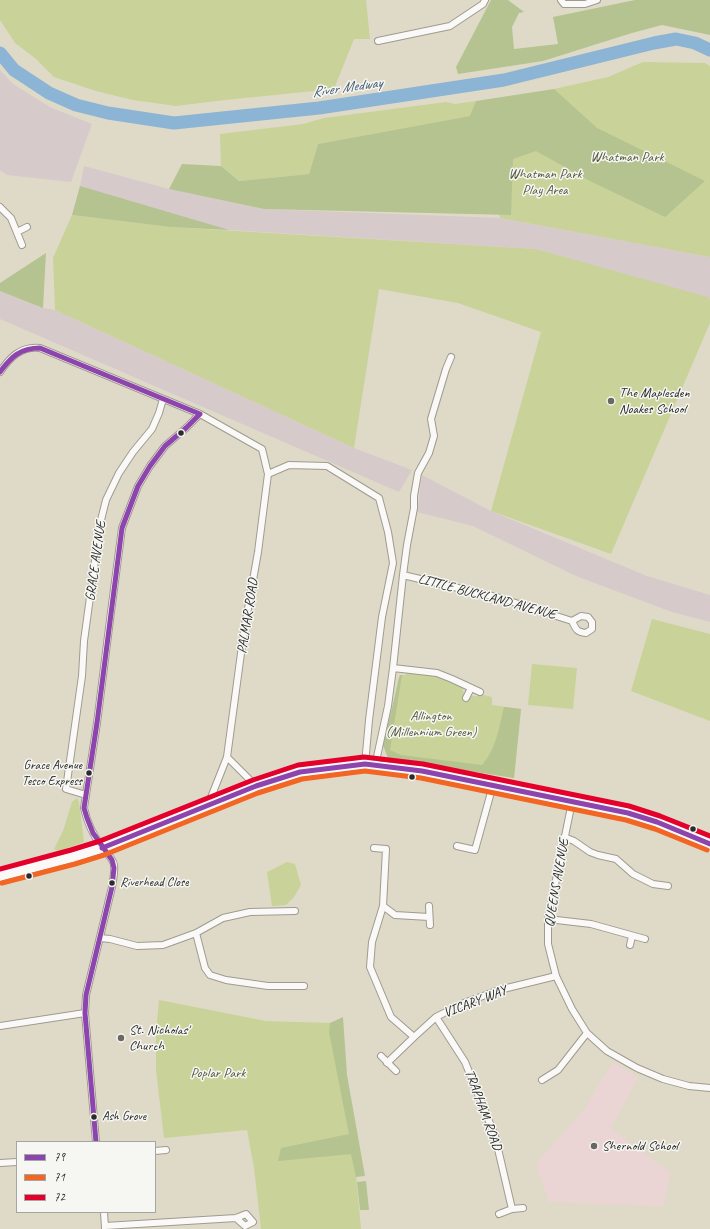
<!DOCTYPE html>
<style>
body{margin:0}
#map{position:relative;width:710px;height:1229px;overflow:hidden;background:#dfdac8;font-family:Caveat,sans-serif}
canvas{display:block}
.legend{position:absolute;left:16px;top:1141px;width:140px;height:72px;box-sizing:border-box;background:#f6f6f2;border:1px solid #a5a5a2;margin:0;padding:5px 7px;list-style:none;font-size:12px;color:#2b2b2b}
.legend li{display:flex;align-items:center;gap:8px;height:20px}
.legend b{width:20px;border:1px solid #a5a5a2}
</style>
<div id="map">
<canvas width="710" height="1229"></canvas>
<ul class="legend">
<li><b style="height:5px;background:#8e44ad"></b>79</li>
<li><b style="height:5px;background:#f26522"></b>71</li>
<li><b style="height:5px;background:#e4002b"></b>72</li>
</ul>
</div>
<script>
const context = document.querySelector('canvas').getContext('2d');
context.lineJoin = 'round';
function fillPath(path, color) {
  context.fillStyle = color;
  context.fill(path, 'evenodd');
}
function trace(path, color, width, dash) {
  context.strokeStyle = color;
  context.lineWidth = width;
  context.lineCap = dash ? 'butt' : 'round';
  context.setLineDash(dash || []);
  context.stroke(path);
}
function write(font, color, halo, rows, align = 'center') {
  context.font = font + ' Caveat,sans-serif';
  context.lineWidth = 3;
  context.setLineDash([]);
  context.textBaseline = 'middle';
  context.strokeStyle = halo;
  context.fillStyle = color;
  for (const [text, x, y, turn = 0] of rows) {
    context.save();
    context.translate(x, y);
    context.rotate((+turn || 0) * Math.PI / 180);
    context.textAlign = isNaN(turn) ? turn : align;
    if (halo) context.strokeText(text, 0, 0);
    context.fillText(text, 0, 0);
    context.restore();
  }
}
const built = new Path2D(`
 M613,1062l25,16 -27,50 60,45 -8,33 -114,-4 -13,-38 47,-53z`);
const industrial = new Path2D(`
 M0,70l13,14 37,23 42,17 -21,58 -64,-7 -7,-5z
 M84,166l85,23 95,20 236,9 210,39v42l-174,-50 -307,-19 -54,-8 -95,-36z
 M0,291l43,17 12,2 299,138 58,22 -13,22 -399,-173z
 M422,475l69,36 156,65 63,19v27l-38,-10 -96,-36 -103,-50 -56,-14z`);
const green = new Path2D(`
 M0,0h366l4,39h-16l-20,50 -109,11 -49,6 -43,-6 -37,-9 -42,-14 -19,-19 -20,-15 -15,-23z
 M643,62l62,1 5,3v191l-210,-39 -24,-91 78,-38 54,-12z
 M476,101l-5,15 -153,28 -9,30 -70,7 -18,-15 -1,-32 83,-10 21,-6 122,-16 9,2z
 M72,215l98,12 366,22 172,48 2,3v23l-99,231 -120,-43 50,-179 -83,-29 -79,-14 -25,159 -299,-138 -2,-52z
 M652,619l58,15v87l-79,-30z
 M532,664l45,4 -4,41 -45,-4z
 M406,673l33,3 23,12 2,5 -2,5 5,3 4,-5h7l1,-2 13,3v8l29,4 -7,69 -126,-20 -5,-13 10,-38 5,-28 2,-4h6z
 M77,798l2,4 5,40 -24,9 -6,-2 9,-18 9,-29z
 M287,862l8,2 6,21 -7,12 -8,8 -14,1 -5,-34z
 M159,1000l107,21 64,2 21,97 10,109h-100l-7,-61 -7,-38 -83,8 -8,-68v-37z`);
const forest = new Path2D(`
 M491,0h17l16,12 -5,1 -7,14 2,22 44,-5 -5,-27 82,-17h75v35l-48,-10 -30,8 -89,28 -85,13 -2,-7z
 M554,89l43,39 108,53 -40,36 -73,-35 -56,-31 -23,8 -2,56 -247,-6 -95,-20 13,-25 39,2 18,15 70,-7 9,-30 152,-28 6,-15z
 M80,186l149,44 -59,-3 -98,-12z
 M46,253l-3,55 -43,-17v-8z
 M400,675h2l-12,75 11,5 81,10c14,-15 17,-38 22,-58l17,2 -7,69 -126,-20 -5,-13z
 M343,1017l4,58 18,101 -9,1 -5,-23 -73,7 3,-13 68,-14 -20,-102 1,-9z
 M366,1181l3,29h-9l-3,-28z`);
const river = new Path2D(`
 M0,53l14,17 35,23 27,12 32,8 66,10 145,-15 185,-28 150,-37 22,-4 19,4 15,7`);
const minor = new Path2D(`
 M561,0l3,4h21l12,-4
 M378,41l72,-15 33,-22 2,-4
 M0,207l11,11 11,27
 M17,232l10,-5
 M0,372c10,-15 21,-26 40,-24l160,66 62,35 6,25 -10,78 -14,79 -17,126 -19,48
 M268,474l21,-9 38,1 52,32 9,34 5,31 -11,54 -13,103 -4,44
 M403,575l97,23 72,23
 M581,616l7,1 4,5v7l-6,4c-10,-1 -10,-4 -14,-12z
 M393,668l44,5 15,6 28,13
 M466,698l5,-10
 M227,757l29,29
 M375,766l13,-60 5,-38 10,-93 4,-30 7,-37v-12l4,-23 11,-20 5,-17 -3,-17 15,-50 5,-12
 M86,795l-20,-6 16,-113 2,-35 16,-117 6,-24 13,-27 14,-21 19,-23 7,-16 4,-14
 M572,802l-24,117v25l8,32 16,33 15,24 20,18 30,17 26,11 26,7 21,2
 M564,837l10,4 16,11 8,3 18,4 17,15 20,10 15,2
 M457,846l18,4 18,-65
 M374,848l12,1 -3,57 -11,36 -2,25 21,50 23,20
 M383,906l12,9 34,2
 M429,906l1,19
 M548,919l43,5 54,15
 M196,933l9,35 5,7 16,5 42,6h36
 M100,938l10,1 27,7 26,-1 33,-12 27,-15 27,-6 45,-1
 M630,945l2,-9
 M436,1017l29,45 30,74 17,73
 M0,1026l85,-13
 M381,1056l15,15
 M387,1063l27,-26 22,-20 28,-14 35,-13 57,-14
 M542,1080l16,-10 29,-37
 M96,1142l-11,-129 1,-18 26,-108c1,-7 3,-15 2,-22 -1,-7 -8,-12 -12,-18 -9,-12 -15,-25 -18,-39l13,-85 14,-111 11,-84 16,-42 12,-20 15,-20 21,-18 14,-14
 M155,1151l11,-1
 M0,1163l17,-1
 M104,1212l1,16
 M499,1214l13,-5 11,-1
 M105,1226l131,-8 10,-4 7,8 -8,4 -9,-8`);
const primary = new Path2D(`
 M0,876l73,-19 29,-9 154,-62 44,-14 65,-8 10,2 47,5 206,42 29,9 53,22`);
const bus1 = new Path2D(`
 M0,372c11,-15 20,-24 40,-24l160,66 -14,14 -21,18 -15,20 -12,20 -16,42 -25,195 -13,85 3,10 6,15 19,27 2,8 -2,19 -26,108 -1,18 11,129
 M102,848l154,-62 44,-14 65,-8 57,7 206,42 29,9 53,22`);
const bus2 = new Path2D(`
 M2,883l73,-19 29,-9 154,-62 44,-14 63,-8 56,7 205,42 29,9 52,21`);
const bus3 = new Path2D(`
 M0,869l71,-19 29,-9 153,-61 45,-15 66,-8 59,7 206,42 31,10 50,20`);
const markers = [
 [611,401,4,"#6a6862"],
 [181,433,3.5,"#2b2b2b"],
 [89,773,3.5,"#2b2b2b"],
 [412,777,3.5,"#2b2b2b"],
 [693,829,3.5,"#2b2b2b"],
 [29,876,3.5,"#2b2b2b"],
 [112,883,3.5,"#2b2b2b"],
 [121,1038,4,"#6a6862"],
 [94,1117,3.5,"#2b2b2b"],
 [594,1146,4,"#6a6862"]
];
const busNames = [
 ["Grace Avenue",82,766,"right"],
 ["Tesco Express",82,782,"right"],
 ["Riverhead Close",120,883],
 ["Ash Grove",102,1117]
];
const parkNames = [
 ["Whatman Park",627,157],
 ["Whatman Park",545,174],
 ["Play Area",545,190],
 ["Allington",431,716],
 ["(Millennium Green)",431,732],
 ["Poplar Park",218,1073]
];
const poiNames = [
 ["The Maplesden",619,393],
 ["Noakes School",619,409],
 ["St. Nicholas'",129,1030],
 ["Church",129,1046],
 ["Shernold School",602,1146]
];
const streetNames = [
 ["GRACE AVENUE",96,561,-82],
 ["LITTLE BUCKLAND AVENUE",487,597,15],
 ["PALMAR ROAD",248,616,-81],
 ["QUEENS AVENUE",557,883,-80],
 ["VICARY WAY",475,1002,-21],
 ["TRAPHAM ROAD",483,1110,70]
];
const waterNames = [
 ["River Medway",347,88,-8]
];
fillPath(built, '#ebd4d4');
fillPath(industrial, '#d7cacb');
fillPath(green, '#c9d298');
fillPath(forest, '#b4c390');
trace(river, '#8cb4d4', 13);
trace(minor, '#9e9b90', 8);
trace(primary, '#9e9b90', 12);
trace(minor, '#faf9f7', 6);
trace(primary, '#faf9f7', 10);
trace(bus1, '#8e44ad', 5);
trace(bus2, '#f26522', 5);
trace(bus3, '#e4002b', 5);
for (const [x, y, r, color] of markers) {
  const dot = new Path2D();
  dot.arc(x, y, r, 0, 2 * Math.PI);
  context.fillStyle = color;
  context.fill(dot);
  trace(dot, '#f6f6f2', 1.5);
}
write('13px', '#2b2b2b', '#f6f6f2', busNames, 'left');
write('14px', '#555b40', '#f6f6f2', parkNames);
write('14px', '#2b2b2b', '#f6f6f2', poiNames, 'left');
write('14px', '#2b2b2b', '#f6f6f2', streetNames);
write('italic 15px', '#445b71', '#f6f6f2', waterNames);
</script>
